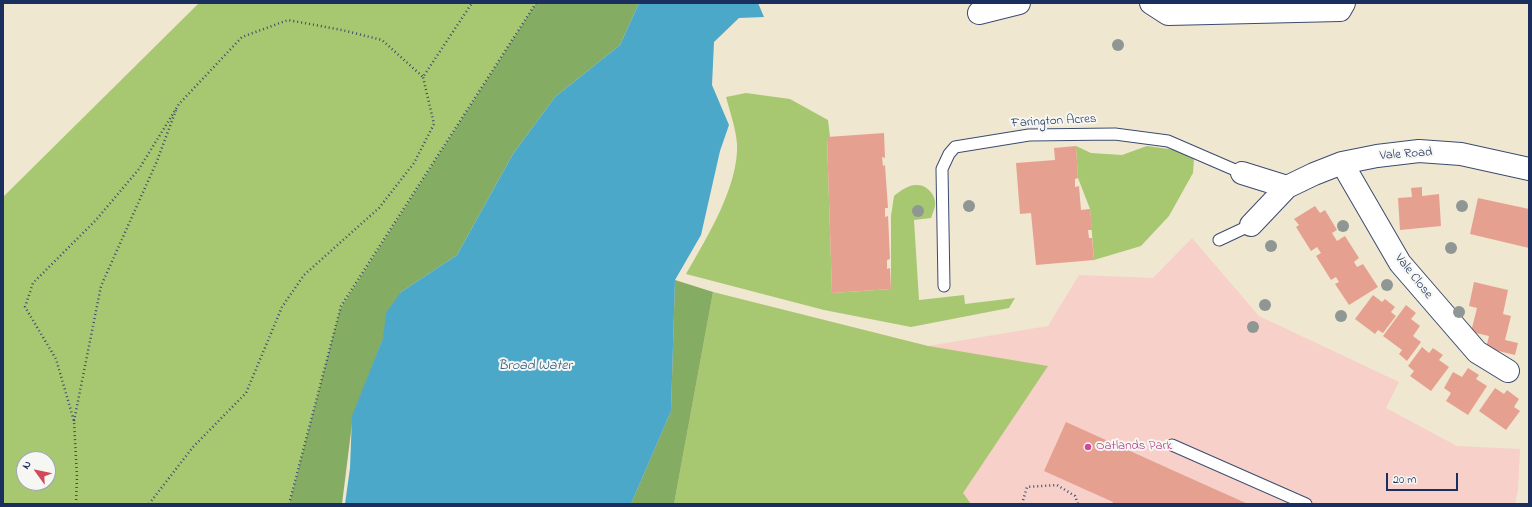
<!DOCTYPE html>
<style>
body{margin:0}
#map{position:relative;width:1532px;height:507px;overflow:hidden;background:#f0e7d0;font-family:"Indie Flower",sans-serif}
canvas{display:block}
.frame{position:absolute;inset:0;border:4px solid #1b2f5e;pointer-events:none}
.north{position:absolute;left:16px;top:451px;width:40px;height:40px;box-sizing:border-box;background:#f6f6f2;border:1px solid #9ea6b7;border-radius:50%;rotate:303deg;font-size:11px;font-weight:700;line-height:16px;text-align:center;color:#1b2f5e}
.north::after{content:'';display:block;margin:auto;width:14px;height:18px;background:#d1495b;clip-path:polygon(50% 0,100% 100%,50% 72%,0 100%)}
.scale{position:absolute;left:1386px;top:473px;width:72px;height:18px;box-sizing:border-box;border:2px solid #1b2f5e;border-top:0;padding-left:5px;font-size:12px;line-height:14px;white-space:nowrap;color:#1b2f5e;-webkit-text-stroke:3px #f6f6f2;paint-order:stroke}
</style>
<div id="map">
<canvas width="1532" height="507"></canvas>
<div class="frame"></div>
<div class="north">N</div>
<div class="scale">20 m</div>
</div>
<script>
const context = document.querySelector('canvas').getContext('2d');
context.lineJoin = 'round';
function fillPath(path, color) {
  context.fillStyle = color;
  context.fill(path, 'evenodd');
}
function trace(path, color, width, dash) {
  context.strokeStyle = color;
  context.lineWidth = width;
  context.lineCap = dash ? 'butt' : 'round';
  context.setLineDash(dash || []);
  context.stroke(path);
}
function write(font, color, halo, rows, align = 'center') {
  context.font = font + ' "Indie Flower",sans-serif';
  context.lineWidth = 4;
  context.setLineDash([]);
  context.textBaseline = 'middle';
  context.strokeStyle = halo;
  context.fillStyle = color;
  for (const [text, x, y, turn = 0] of rows) {
    context.save();
    context.translate(x, y);
    context.rotate((+turn || 0) * Math.PI / 180);
    context.textAlign = isNaN(turn) ? turn : align;
    if (halo) context.strokeText(text, 0, 0);
    context.fillText(text, 0, 0);
    context.restore();
  }
}
const built = new Path2D(`
 M1192,238l67,78 140,66 -13,26 71,38 63,3 -2,41 -3,14h-884l44,-224 38,12 215,54 120,-20 31,-51 74,3z`);
const green = new Path2D(`
 M199,3h337l-196,306 -51,195h-286v-307zM24,459h24v24h-24z
 M746,93l44,6 38,21 2,17 -3,1 5,155 59,-4v-73l3,-20c6,-5 14,-11 22,-11 11,-1 21,11 19,21 -1,4 -3,9 -4,12l-17,2 5,80 45,-5 1,9 50,-6 -6,10 -98,19 -87,-17 -138,-36c20,-35 53,-88 51,-130 -1,-15 -7,-32 -11,-47z
 M1076,146l15,7 31,2 25,-9 36,5 11,8 -1,14 -24,43 -28,30 -47,14 -4,-51 -12,-31z
 M713,292l215,54 120,20 -85,127 8,11h-297z`);
const forest = new Path2D(`
 M536,3h103l-19,42 -65,52 -42,57 -56,101 -56,37 -48,124 -11,88h-53l51,-195z
 M675,280l38,12 -39,212h-43l40,-93z`);
const water = new Path2D(`
 M639,3h119l6,14 -25,1 -25,24 -2,43 17,40 -9,26 -19,84 -26,45 -4,131 -40,93h-286l5,-36 2,-52 31,-78 3,-25 15,-21 56,-37 56,-101 42,-57 65,-52z`);
const building = new Path2D(`
 M884,133l1,25 -3,-1 1,9 2,-1 3,43h-3v9l3,-1 2,43 -3,1v9l3,-1 1,21 -59,4 -5,-156z
 M1076,146l2,32 -3,1v8l4,-1 2,24 9,-1 2,21h-4l1,8h3l2,22 -58,5 -5,-52 -11,1 -4,-51 39,-3 -1,-12z
 M1422,187v9l17,-2 2,32 -41,4 -2,-32 14,-1 -1,-9z
 M1478,198l51,11v39l-59,-14z
 M1315,206l5,7 5,-3 12,20 -5,3 5,8 8,-5 14,22 -5,4 3,5 6,-3 15,23 -29,18 -14,-21 4,-2 -3,-5 -5,3 -15,-24 5,-3 -4,-6 -6,4 -15,-24 3,-2 -5,-6z
 M1474,282l34,8 -5,24 8,2 -6,24 13,3 -3,12 -29,-7 3,-12 -18,-4 6,-24 -8,-2z
 M1373,295l9,7 3,-3 10,8 -4,5 5,4 -13,17 -5,-3 -3,4 -20,-15z
 M1406,305l10,8 -5,6 9,7 -7,10 8,6 -14,19 -8,-7 3,-4 -19,-14z
 M1422,347l7,6 4,-5 10,7 -4,5 10,7 -18,24 -21,-15 4,-5 -6,-5z
 M1468,368l11,7 -3,4 11,7 -19,29 -22,-14 5,-8 -7,-5 9,-16 9,5z
 M1495,388l9,6 3,-4 12,9 -5,8 6,4 -14,19 -27,-19z
 M1066,422l115,52 67,30h-136l1,-2 -69,-31z`);
const path = new Path2D(`
 M74,421l27,-135 56,-125 19,-51
 M76,504l1,-27 -3,-56 -18,-62 -31,-52 8,-24 63,-63 43,-51 40,-65 63,-67 46,-17 54,10 40,10 41,37 49,-74
 M149,504l44,-57 53,-54 36,-86 22,-32 75,-67 35,-45 20,-39 -11,-47
 M289,504l52,-198 195,-303
 M1022,504l5,-17 30,-2 18,11 3,8`);
const service = new Path2D(`
 M1219,240l32,-15
 M944,286l-2,-117 7,-15 6,-7 74,-12 86,-1 53,7 74,32
 M1172,445l134,59`);
const minor = new Path2D(`
 M1151,3l17,11 172,-4 4,-7
 M979,13l40,-10
 M1342,163l58,100 77,89 31,19
 M1242,173l45,14
 M1251,225l36,-38 27,-13 28,-11 35,-7 42,-5 42,3 68,15`);
const trees = [
 [1118,45],
 [969,206],
 [1462,206],
 [918,211],
 [1343,226],
 [1271,246],
 [1451,248],
 [1387,285],
 [1265,305],
 [1459,312],
 [1341,316],
 [1253,327]
];
const markers = [
 [1088,447,4,"#d1479c"]
];
const streetNames = [
 ["Farington Acres",1054,122,-3],
 ["Vale Road",1406,155,-4],
 ["Vale Close",1413,277,52]
];
const hotelNames = [
 ["Oatlands Park",1096,447]
];
const waterNames = [
 ["Broad Water",535,367]
];
fillPath(built, '#f7d0c9');
fillPath(green, '#a7c871');
fillPath(forest, '#85ac63');
fillPath(water, '#4ba8c9');
fillPath(building, '#e6a090');
trace(service, '#3b4b6f', 13);
trace(minor, '#3b4b6f', 24);
trace(path, '#3b4b6f', 2.5, [1, 3]);
trace(service, '#fff', 11);
trace(minor, '#fff', 22);
context.fillStyle = '#8e9794';
for (const [x, y] of trees) {
  context.beginPath();
  context.arc(x, y, 6, 0, 2 * Math.PI);
  context.fill();
}
for (const [x, y, r, color] of markers) {
  const dot = new Path2D();
  dot.arc(x, y, r, 0, 2 * Math.PI);
  context.fillStyle = color;
  context.fill(dot);
  trace(dot, '#f6f6f2', 1.5);
}
write('13px', '#1b2f5e', '#f6f6f2', streetNames);
write('13px', '#b23c85', '#f6f6f2', hotelNames, 'left');
write('italic 14px', '#2c5983', '#f6f6f2', waterNames);
</script>
